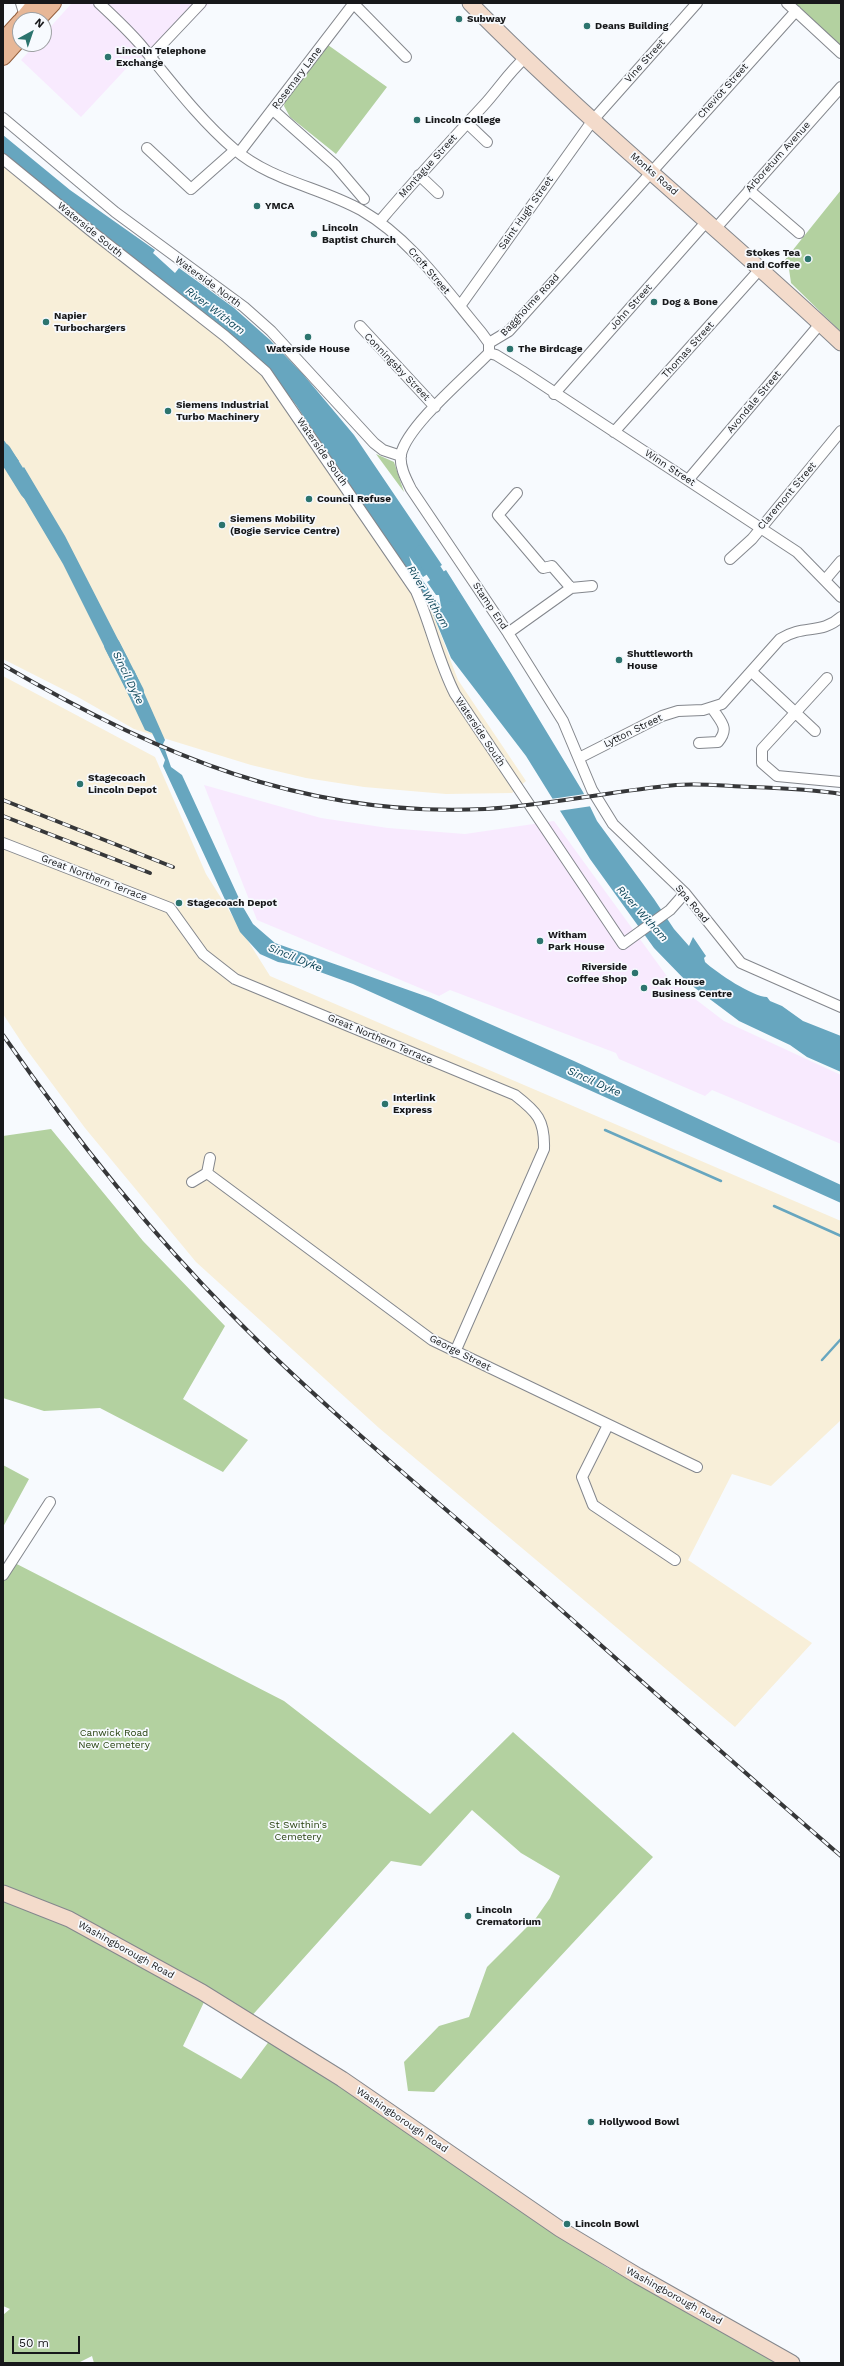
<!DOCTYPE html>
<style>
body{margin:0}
#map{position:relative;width:844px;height:2366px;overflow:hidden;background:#f7fafe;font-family:"Work Sans",sans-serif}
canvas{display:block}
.frame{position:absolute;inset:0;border:4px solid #17181a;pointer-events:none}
.north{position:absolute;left:12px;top:12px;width:40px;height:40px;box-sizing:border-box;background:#f7fafe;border:1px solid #9da0a3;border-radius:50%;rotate:40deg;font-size:11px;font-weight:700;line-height:16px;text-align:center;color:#17181a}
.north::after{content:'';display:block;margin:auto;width:14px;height:18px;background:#2c746e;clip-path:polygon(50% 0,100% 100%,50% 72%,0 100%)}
.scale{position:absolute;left:12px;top:2336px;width:68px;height:18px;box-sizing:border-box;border:2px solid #17181a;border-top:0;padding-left:5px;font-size:12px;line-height:14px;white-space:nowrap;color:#17181a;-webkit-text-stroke:3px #f7fafe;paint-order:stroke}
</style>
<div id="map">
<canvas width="844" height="2366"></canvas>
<div class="frame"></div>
<div class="north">N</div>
<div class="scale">50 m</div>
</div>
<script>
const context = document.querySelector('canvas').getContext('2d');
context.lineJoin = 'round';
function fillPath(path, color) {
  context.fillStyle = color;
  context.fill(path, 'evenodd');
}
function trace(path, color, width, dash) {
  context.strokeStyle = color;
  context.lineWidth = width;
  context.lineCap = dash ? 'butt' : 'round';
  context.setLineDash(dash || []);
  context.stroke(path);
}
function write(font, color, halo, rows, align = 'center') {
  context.font = font + ' "Work Sans",sans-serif';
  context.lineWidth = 3.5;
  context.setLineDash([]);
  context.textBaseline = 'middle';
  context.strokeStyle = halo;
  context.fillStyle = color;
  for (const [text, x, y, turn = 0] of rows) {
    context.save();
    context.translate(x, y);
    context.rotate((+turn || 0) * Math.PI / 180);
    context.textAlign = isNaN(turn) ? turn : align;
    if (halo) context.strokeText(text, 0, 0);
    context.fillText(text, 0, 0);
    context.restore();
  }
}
const commercial = new Path2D(`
 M72,3h138l-55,55h-19l-55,59 -60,-57 15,-16h8v-10z
 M204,785l117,33 67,10 77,6 89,-13 115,158 55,42 117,54v69l-129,-54 -7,6 -86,-37 -3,-6 -166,-63 -11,6 -182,-76z`);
const industrial = new Path2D(`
 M3,155l272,222 155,229 28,74 68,101 -14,12 -66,1 -82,-7 -58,-9 -55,-13 -117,-36 -58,-33 -73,-37z
 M3,676l152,81 51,117 64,102 571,245v199l-70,66 -39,-12 -44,86 124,83 -77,84 -356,-299 -183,-166 -111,-134 -61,-82 -21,-32z`);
const green = new Path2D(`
 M788,3h53v45z
 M328,45l59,42 -51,67 -46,-37 -6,-11 1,-5z
 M841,190v142l-50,-49 -2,-14 -9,-3z
 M376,454l18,8 10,30z
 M51,1129l92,112 82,85 -42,73 65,41 -25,32 -123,-64 -56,3 -41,-13v-262z
 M3,1465l26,14 -26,48z
 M7,1559l277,142 146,113 83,-82 140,125 -219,235 -26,-1 -4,-29 35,-36 30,-9 18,-50 49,-49 14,-20 10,-22 -39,-23 -49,-43 -51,56 -30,-5 -143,159 -245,-133v-322z
 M3,1900l76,31 126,69 -22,46 58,33 29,-39 338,228 170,95h-684l-2,-7 -14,7h-75v-48l7,-6 -7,-3z`);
const water = new Path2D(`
 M3,135l67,55 85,60 -2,3 22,20 4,-5 55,40 36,32 32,33 52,62 88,130 -19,12 -14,-21 3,9 -7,4 -109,-164 -27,-35 -266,-215z
 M3,439l16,22 -12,10 -4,-6z
 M24,467l41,69 64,125 -14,7 -52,-104 -51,-86z
 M413,566l21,31h-5l-2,5 -21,-32z
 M446,570l65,103 72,119 14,29 57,78 20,30 15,17 4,-9 13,19 -2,2 1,4c12,11 48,35 62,35l3,4 12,5 21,15 38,15v36l-34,-15 -17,-12 -51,-24 -52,-39 -33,-34 -64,-89 -64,-103 -75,-98 -23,-56 2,-4h4l7,8 -2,-11h-3l-9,-13z
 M134,670l31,70 -2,4 8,23 11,8 61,132 10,17 22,19 156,55 143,63 267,124v18l-488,-219 -44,-16 -31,-6 -18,-8 -20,-22 -77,-166 2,-6 -13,-27 -7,-3 -25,-53z`);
const pier = new Path2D(`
 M585,794l7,12 -34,5 -7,-12z`);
const stream = new Path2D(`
 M605,1130l116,51
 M774,1206l67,30
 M822,1360l19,-21`);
const river = new Path2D(`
 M3,451l25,40
 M422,553l27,41
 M112,645l24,47`);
const street = new Path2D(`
 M21,3l4,13
 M99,3c14,13 28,26 41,41 30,36 58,74 94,105 37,32 86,38 127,61 50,29 84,79 120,122l8,11v10c-22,23 -81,72 -88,101 -2,12 5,25 10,35l97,144 55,88 29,69 21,34 72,69 56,70 100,44
 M353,3l53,54
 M787,3l54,50
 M150,57l51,-54
 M273,110l62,55 29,34
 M3,118l112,94 129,95 27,24 103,112 9,7 18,6
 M467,123l20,19
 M147,148l44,41 44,-39
 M239,153l115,-150
 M3,159l88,72 134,105 41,36 150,219c15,34 22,70 39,103l168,250 47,-34 15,-17
 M419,175l19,18
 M749,190l50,43
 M380,221c33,-39 68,-77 103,-115 15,-16 25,-33 42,-48
 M716,228l125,-141
 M460,306l133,-186 104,-117
 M360,326l75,81
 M489,343l20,-12 287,-320
 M489,353l7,2 26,16 275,181 44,45
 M554,394l153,-173
 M614,432l147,-164
 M688,480l132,-156
 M517,493l-19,22 45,53 9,-2 19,22
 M730,559l22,-20 89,-108
 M825,580l16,-19
 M508,633l63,-45 21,-2
 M752,672l63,59
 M827,678l-65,71v14l15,13 64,6
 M699,743l19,-1c12,-14 3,-20 -6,-34
 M579,758l83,-42 16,-5 25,-1 19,-6 58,-65c24,-15 41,-4 61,-22
 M3,843l167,65 33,46 32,25 280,116c22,17 30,25 29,54l-89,203
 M210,1158l-3,15 225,167 265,127
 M192,1182l15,-9
 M608,1425l-26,52 11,28 82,55
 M3,1575l47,-73`);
const secondary = new Path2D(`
 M470,3c118,120 249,225 371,340
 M3,1893l66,26 133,73 140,87 218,150 78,47 154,87`);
const primary = new Path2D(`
 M22,20l14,-17
 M37,20l16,-17
 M3,41l17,-19
 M3,57l17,-19`);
const rail = new Path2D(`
 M3,665c152,89 302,153 482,144 64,-4 127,-18 191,-24 24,-2 49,1 74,2 30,1 61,2 91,7
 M3,800l170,67
 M3,816l147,57
 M3,1035c69,99 143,193 228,279 89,91 190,173 286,257 108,95 215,191 324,285`);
const markers = [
 [459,19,4,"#2c746e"],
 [587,26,4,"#2c746e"],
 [108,57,4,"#2c746e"],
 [417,120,4,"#2c746e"],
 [257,206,4,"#2c746e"],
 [314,234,4,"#2c746e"],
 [808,259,4,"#2c746e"],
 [654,302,4,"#2c746e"],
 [46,322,4,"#2c746e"],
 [308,337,4,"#2c746e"],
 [510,349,4,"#2c746e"],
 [168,411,4,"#2c746e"],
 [309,499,4,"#2c746e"],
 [222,525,4,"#2c746e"],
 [619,660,4,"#2c746e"],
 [80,784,4,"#2c746e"],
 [179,903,4,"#2c746e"],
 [540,941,4,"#2c746e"],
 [635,973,4,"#2c746e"],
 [644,988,4,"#2c746e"],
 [385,1104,4,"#2c746e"],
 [468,1916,4,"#2c746e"],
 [591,2122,4,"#2c746e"],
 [567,2224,4,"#2c746e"]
];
const poiNames = [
 ["Subway",467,19],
 ["Deans Building",595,26],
 ["Lincoln Telephone",116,51],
 ["Exchange",116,63],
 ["Lincoln College",425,120],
 ["YMCA",265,206],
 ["Lincoln",322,228],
 ["Baptist Church",322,240],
 ["Stokes Tea",800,253,"right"],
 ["and Coffee",800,265,"right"],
 ["Dog & Bone",662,302],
 ["Napier",54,316],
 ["Turbochargers",54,328],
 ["Waterside House",308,349,"center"],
 ["The Birdcage",518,349],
 ["Siemens Industrial",176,405],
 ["Turbo Machinery",176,417],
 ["Council Refuse",317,499],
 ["Siemens Mobility",230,519],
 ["(Bogie Service Centre)",230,531],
 ["Shuttleworth",627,654],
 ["House",627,666],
 ["Stagecoach",88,778],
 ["Lincoln Depot",88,790],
 ["Stagecoach Depot",187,903],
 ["Witham",548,935],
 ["Park House",548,947],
 ["Riverside",627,967,"right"],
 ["Coffee Shop",627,979,"right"],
 ["Oak House",652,982],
 ["Business Centre",652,994],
 ["Interlink",393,1098],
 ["Express",393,1110],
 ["Lincoln",476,1910],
 ["Crematorium",476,1922],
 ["Hollywood Bowl",599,2122],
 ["Lincoln Bowl",575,2224]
];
const streetNames = [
 ["Vine Street",645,61,-48],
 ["Rosemary Lane",297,78,-53],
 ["Cheviot Street",723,91,-48],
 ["Arboretum Avenue",778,157,-48],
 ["Montague Street",428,166,-48],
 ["Monks Road",654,174,41],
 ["Saint Hugh Street",526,213,-55],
 ["Waterside South",90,230,39],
 ["Croft Street",429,271,49],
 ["Waterside North",208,282,36],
 ["Baggholme Road",530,305,-47],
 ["John Street",631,307,-48],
 ["Thomas Street",688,350,-48],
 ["Conningsby Street",397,367,46],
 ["Avondale Street",754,402,-50],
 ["Waterside South",322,452,55],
 ["Winn Street",670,468,33],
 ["Claremont Street",787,496,-50],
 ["Stamp End",490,606,56],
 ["Lytton Street",633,731,-26],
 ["Waterside South",480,732,56],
 ["Great Northern Terrace",94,878,21],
 ["Spa Road",692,904,50],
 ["Great Northern Terrace",380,1039,23],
 ["George Street",460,1353,27],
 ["Washingborough Road",126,1950,29],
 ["Washingborough Road",402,2120,34],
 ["Washingborough Road",674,2296,29]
];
const parkNames = [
 ["Canwick Road",114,1733],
 ["New Cemetery",114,1745],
 ["St Swithin's",298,1825],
 ["Cemetery",298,1837]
];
const waterNames = [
 ["River Witham",215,311,37],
 ["River Witham",428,597,59],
 ["Sincil Dyke",128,678,64],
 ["River Witham",642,914,48],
 ["Sincil Dyke",295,958,22],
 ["Sincil Dyke",594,1082,24]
];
fillPath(commercial, '#f8eafe');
fillPath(industrial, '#f8efd9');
fillPath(green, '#b3d1a0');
fillPath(water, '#67a6bf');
fillPath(pier, '#f7fafe');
trace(stream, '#67a6bf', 2.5);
trace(river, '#67a6bf', 16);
trace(street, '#84878d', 12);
trace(secondary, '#84878d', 17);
trace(primary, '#94603e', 18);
trace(street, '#fff', 10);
trace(secondary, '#f3dbcb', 15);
trace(primary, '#e7b797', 16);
trace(rail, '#363739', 4);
trace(rail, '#f7fafe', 2.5, [8]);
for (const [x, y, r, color] of markers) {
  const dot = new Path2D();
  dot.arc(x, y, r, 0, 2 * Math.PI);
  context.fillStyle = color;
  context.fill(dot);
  trace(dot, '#f7fafe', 1.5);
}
write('bold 10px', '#17181a', '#f7fafe', poiNames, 'left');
write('10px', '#17181a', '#f7fafe', streetNames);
write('10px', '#27420f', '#f7fafe', parkNames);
write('italic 11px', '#0e4658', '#f7fafe', waterNames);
</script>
